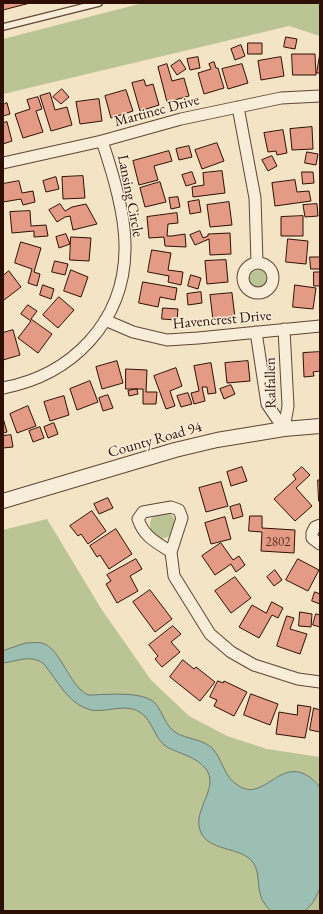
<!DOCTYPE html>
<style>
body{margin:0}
#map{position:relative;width:323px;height:914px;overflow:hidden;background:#f3e4c5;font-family:"EB Garamond",serif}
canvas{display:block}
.frame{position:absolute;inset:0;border:4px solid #2f0e03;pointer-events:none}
</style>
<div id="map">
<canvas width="323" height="914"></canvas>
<div class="frame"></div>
</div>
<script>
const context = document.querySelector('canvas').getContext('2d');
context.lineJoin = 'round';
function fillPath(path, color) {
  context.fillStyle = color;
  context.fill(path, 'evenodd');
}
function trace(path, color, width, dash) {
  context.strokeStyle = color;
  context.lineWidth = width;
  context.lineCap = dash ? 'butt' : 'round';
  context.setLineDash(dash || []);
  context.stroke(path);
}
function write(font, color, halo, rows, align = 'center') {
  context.font = font + ' "EB Garamond",serif';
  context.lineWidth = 3;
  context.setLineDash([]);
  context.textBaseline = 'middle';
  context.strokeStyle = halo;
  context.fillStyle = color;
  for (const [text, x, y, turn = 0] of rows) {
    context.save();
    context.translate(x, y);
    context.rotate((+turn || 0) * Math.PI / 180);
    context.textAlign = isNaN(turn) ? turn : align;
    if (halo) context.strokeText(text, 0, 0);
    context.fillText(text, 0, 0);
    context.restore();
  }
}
const green = new Path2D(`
 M143,3h177v33l-31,-10 -286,68v-55z
 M247 280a13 13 0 1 1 26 0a13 13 0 1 1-26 0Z
 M150 525a13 13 0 1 1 26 0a13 13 0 1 1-26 0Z
 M47,519l55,91 49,70 38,36 38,20 40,13 53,8v154h-317v-381z`);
const water = new Path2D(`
 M26,643c6,0 11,-1 16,0 19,5 26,42 46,52 17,0 56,-5 68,9 7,9 9,21 19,28 12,8 27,6 38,17 10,11 11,29 26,37 28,18 45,-41 81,1v101c-4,9 -7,17 -16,23h-33c-5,-5 -10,-11 -11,-18 -3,-12 0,-25 -10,-34 -15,-13 -47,-8 -51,-33 -3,-19 20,-40 7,-57 -10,-13 -27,-15 -39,-22 -13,-8 -14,-26 -26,-34 -16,-12 -39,3 -56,-5 -19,-8 -28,-28 -41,-44 -13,-10 -25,-3 -41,-1v-12z`);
const building = new Path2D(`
 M3,3h27l-27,7z
 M286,37l11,2 -2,10 -11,-2z
 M248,43h14v11h-14z
 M241,45l4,11 -10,4 -4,-11z
 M320,53v20h-3z
 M292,54h23l1,21h-23z
 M198,57l2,11 -10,2 -3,-11z
 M281,57l3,19 -23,4 -3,-19z
 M180,60l6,9 -9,6 -6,-9z
 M214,62l2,6h2l6,20 -20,6 -6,-21 13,-4 -2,-5z
 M167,64l5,17 12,-3 5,18 -22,6 -9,-35z
 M242,64l6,19 -20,6 -6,-20z
 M144,80l2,6 7,-2 6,21 -19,6 -8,-28z
 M62,89l7,8 -8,7 -8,-7z
 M126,90l7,21 -22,7 -6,-22z
 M50,93l5,17 12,-3 5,18 -21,6 -11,-35z
 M38,97l4,12 -6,2 7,21 -20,6 -8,-24 15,-5 -3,-9z
 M99,99l3,22 -22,3 -4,-22z
 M7,103l3,11 -7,2v-11z
 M7,122l5,19 -9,3v-21z
 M312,127l1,22 -21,1 -2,-21z
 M283,130l4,23 -10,2 -1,-4 -8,1 -4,-19z
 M217,143l7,18 -22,8 -7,-19z
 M189,146l3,11 -13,3 -3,-11z
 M169,151l3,10 -18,5 4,14 -19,5 -6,-24z
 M307,152l11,2 -2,11 -11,-2z
 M272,156l5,10 -9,5 -6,-11z
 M222,171l3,22 -32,4 -1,-10 12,-2 -1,-12z
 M192,172l4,11 -10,3 -4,-11z
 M302,172h11l1,11 -11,1z
 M83,176l2,22 -22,1 -1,-22z
 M56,177l3,12 -13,3 -3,-11z
 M295,180l2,12 12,-1 2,10 -36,5 -3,-23z
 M19,181l3,12 11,-2 2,11 -12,3 -2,-6 -18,3v-18z
 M160,182l6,20 -21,5 -5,-19z
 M178,197l2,10 -9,2 -2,-11z
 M199,200l2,12 -11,2 -2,-12z
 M229,202l3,23 -22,2 -3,-22z
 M60,204l5,7 7,-4 14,-3 11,20 -24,6 -3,-14 -5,1 -8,5 -8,-12z
 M317,204l1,12 -13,1 -2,-12z
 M30,211l1,15 15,-1 2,11 -14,1v-6l-22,2 -2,-21z
 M177,213l1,10 -10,1 -1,12h5l13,-2 1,13 -21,-1 -1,-9 -15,1 -2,-21z
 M303,216v20h-22v-19z
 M200,231l3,7 5,-2v-2l22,-1 1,21 -21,1 -1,-16 -14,6 -5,-10z
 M66,234l4,10 -11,4 -3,-11z
 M71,237l20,1 -2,23 -19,-1z
 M288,239l20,2 -2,23 -20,-2z
 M21,242l20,6 -7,24 6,2 -3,12 -9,-3 4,-14 -17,-6z
 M152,250l19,3 -3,17 15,2 -2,13 -13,-3 1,-6 -21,-4z
 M310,257h10v12h-9z
 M226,260l2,22 -21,2 -2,-23z
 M55,261l13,3 -3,11 -13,-3z
 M71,270l17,7 -7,20 -17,-6z
 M9,271l12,16 -17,13 -1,-2v-22z
 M314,272h6v14h-6z
 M191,275l10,3 -3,11 -10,-3z
 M143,282l34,6 -2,12 -15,-3 -2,10 -19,-4z
 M43,285l11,4 -3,10 -11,-4z
 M295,285l21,3 -3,21 -20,-2z
 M201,292l1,11 -14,2 -1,-11z
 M232,293l3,25 -22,2 -3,-25z
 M59,297l15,13 -16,18 -15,-13z
 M28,305l9,6 -6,8 21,15 -14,19 -20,-15 13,-17 -10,-7z
 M163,308l15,1 -1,11 -15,-1z
 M13,330l7,25 -17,5v-27z
 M320,352v19l-7,1 1,4 -10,1 -1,-24z
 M117,361l6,22 -21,6 -6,-22z
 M248,361l2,20 -23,2 -2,-20z
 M211,363l5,30 -8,1 -1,-7h-5l3,14 -11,3 -3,-11 8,-2 -5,-25z
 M176,368l6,18 -12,5 5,15 -9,3 -12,-33z
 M126,369l21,1 -1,22h11l-1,12h-13v-15h-17z
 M90,381l8,21 -21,8 -7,-21z
 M231,385l4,9 -11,5 -4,-10z
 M137,389l1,5 -9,2 -1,-5z
 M188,393l4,11 -11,3 -4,-11z
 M108,395l5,13 -10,3 -4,-13z
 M64,396l5,19 -19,6 -6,-19z
 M28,406l8,20 -19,7 -7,-19z
 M3,418l4,14 -4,1z
 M54,423l4,11 -10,4 -4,-11z
 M40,427l4,11 -11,4 -4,-11z
 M11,435l2,12 -10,1v-12z
 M242,467l5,14 -16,5 -4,-14z
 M302,467l8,8 -14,13 16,18 -17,15 -21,-22 22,-20 -3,-4z
 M318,480h2v21h-1z
 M221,482l7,24 -22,6 -7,-24z
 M108,498l5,10 -14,6 -5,-10z
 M240,504l3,12 -10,3 -3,-12z
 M92,511l14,20 -18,13 -7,-10 -3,2 -8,-10z
 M250,516h12v12l33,2 -1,23 -33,-2 1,-19 -13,-1z
 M225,517l6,22 -20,5 -6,-21z
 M116,529l16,25 -23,15 -9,-14 -3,2 -7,-11z
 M221,543l12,17 6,-4 6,9 -9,7 -5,-8 -16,11 -13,-19z
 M136,559l6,10 -12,7 8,15 -21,12 -11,-19 5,-3 -4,-6z
 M298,559l21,11 -11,21 -22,-11z
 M275,570l7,10 -8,6 -7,-9z
 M235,577l16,21 -20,15 -16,-22z
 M150,590l22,29 -17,13 -22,-30z
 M315,592l5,2v10l-8,-3z
 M272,602l11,6 -5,10 -6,-3 -13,23 -20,-11 13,-22 14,8z
 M300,612l12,2 -1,13 -12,-1z
 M316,614l4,1v12l-7,-2z
 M287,616l7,2 -4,11 17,5 -7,20 -23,-8z
 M173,626l8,8 -10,8 9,10 -18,15 -7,-8 3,-3 -9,-11z
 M183,660l11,9 2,-2 19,15 -15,19 -30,-24z
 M218,681l5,2 1,-2 23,11 -13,24 -20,-10 3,-6 -7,-3z
 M251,694l27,10 -8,21 -26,-10z
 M298,705l13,2 -6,31 -29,-4 3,-22 18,3z
 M314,708l6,2v22l-10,-2z`);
const service = new Path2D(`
 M3,27l96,-24`);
const minor = new Path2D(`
 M238,107l17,91 2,64
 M3,163l99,-22 79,-22 100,-21 39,-2
 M243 278a15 15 0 1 1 30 0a15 15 0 1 1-30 0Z
 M105,320l28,12 34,8 31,-2 122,-12
 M256,332l11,72 17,25
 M3,388c69,-13 121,-66 122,-138 1,-34 -12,-76 -23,-109
 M284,429l4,-23 -4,-77
 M320,525l-5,2 -3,6v5l8,6
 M171,552c-15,-10 -27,-15 -33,-33l5,-7 28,-5 8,3 3,8 -11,34 3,24 36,58 21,18 23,13 44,14 22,3`);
const tertiary = new Path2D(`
 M3,501l172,-51 42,-10 67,-11 36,-3`);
const numberNames = [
 ["2802",278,542]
];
const streetNames = [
 ["Martinec Drive",157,111,-15],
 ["Lansing Circle",130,196,79],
 ["Havencrest Drive",222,320,-5],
 ["Ralfallen",271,383,-91],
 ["County Road 94",155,440,-16]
];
fillPath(green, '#bac495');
fillPath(water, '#9bbfb2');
trace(water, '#70786c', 1);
fillPath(building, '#e49b85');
trace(building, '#2f0e03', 1);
trace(service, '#604434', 8);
trace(minor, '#604434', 13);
trace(tertiary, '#604434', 16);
trace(service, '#f7edd9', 5.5);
trace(minor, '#f7edd9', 11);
trace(tertiary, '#f7edd9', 14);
write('13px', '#5c3124', null, numberNames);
write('15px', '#2f0e03', '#f7edd9', streetNames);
</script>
